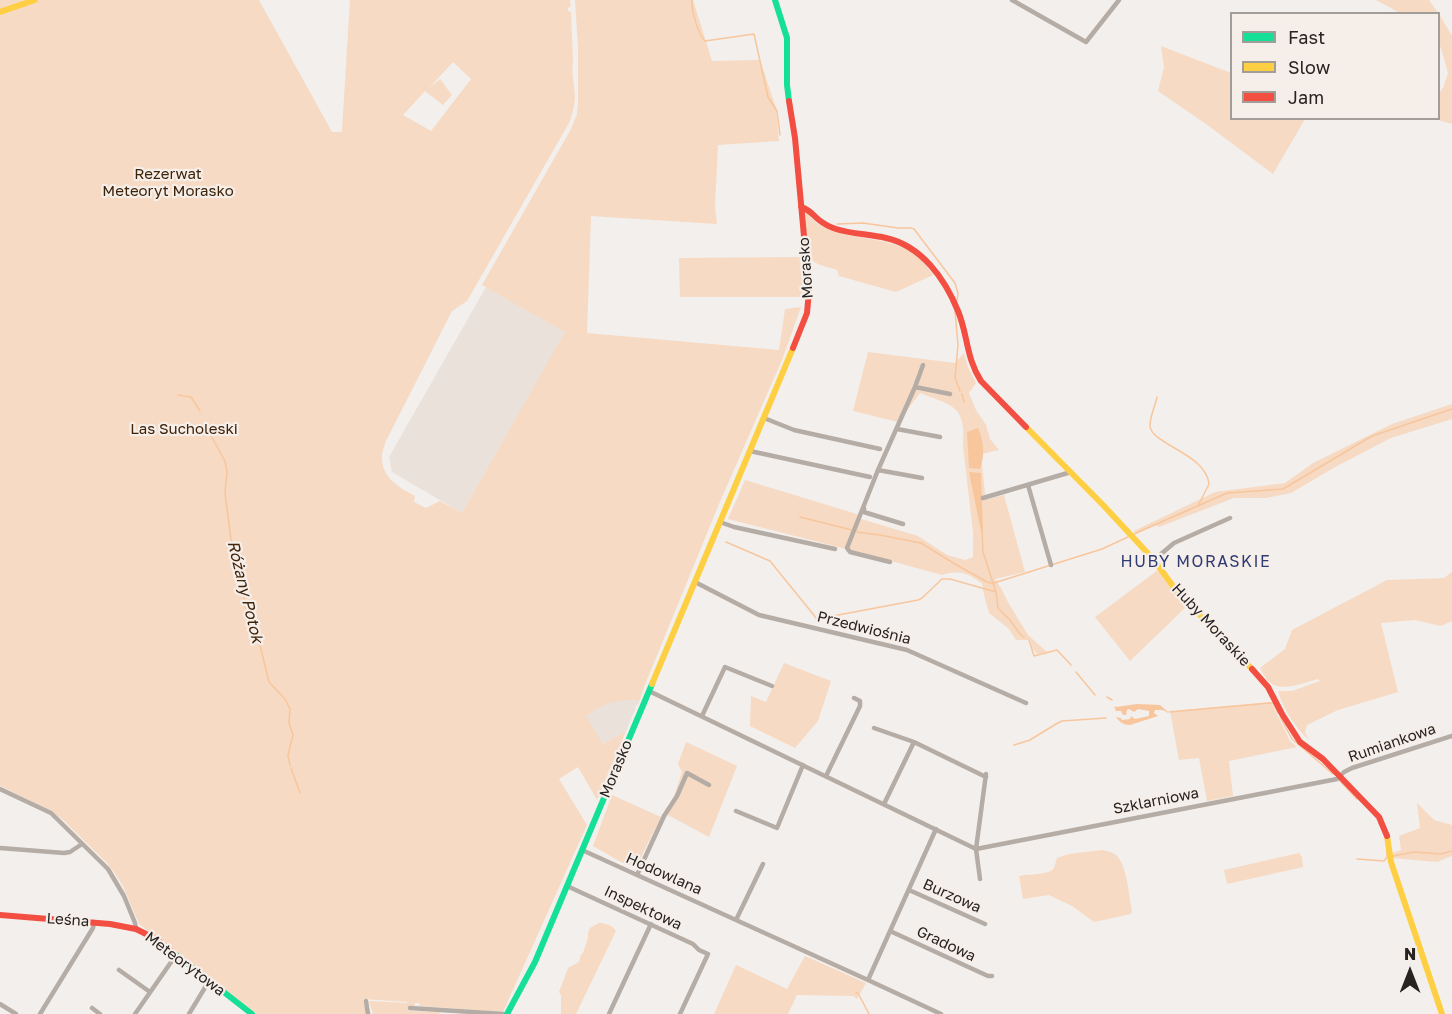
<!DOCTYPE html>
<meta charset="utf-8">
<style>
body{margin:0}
#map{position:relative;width:1452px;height:1014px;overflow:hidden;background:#f3efec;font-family:"Golos Text",sans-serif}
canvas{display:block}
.legend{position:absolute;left:1230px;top:12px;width:210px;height:108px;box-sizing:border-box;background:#f6eee9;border:2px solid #a39d99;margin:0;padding:8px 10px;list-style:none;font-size:18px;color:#262321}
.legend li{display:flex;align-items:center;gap:12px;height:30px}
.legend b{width:30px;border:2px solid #a39d99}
.north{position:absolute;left:1380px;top:942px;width:60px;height:60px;-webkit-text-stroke:4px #f6eee9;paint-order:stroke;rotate:0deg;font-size:16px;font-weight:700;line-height:24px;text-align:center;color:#262321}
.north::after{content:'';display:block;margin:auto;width:21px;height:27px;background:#262321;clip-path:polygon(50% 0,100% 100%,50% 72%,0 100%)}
</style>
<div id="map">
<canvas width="1452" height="1014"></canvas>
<ul class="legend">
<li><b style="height:8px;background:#16e098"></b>Fast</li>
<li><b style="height:8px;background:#ffcf43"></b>Slow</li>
<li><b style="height:8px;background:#f24e42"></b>Jam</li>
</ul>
<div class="north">N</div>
</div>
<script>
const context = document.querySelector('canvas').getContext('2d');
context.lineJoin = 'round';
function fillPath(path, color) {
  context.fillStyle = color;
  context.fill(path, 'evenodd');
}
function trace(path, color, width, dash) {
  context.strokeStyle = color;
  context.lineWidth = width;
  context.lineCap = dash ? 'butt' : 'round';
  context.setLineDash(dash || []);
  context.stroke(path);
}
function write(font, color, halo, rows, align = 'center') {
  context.font = font + ' "Golos Text",sans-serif';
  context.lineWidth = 4.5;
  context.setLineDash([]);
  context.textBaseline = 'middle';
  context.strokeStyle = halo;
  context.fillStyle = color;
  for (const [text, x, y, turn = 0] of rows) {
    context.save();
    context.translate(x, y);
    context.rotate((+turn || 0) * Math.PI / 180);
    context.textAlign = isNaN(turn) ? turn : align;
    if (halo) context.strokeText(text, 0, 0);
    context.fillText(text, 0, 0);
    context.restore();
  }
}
const built = new Path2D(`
 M486,287l80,45 -104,181 -70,-41 -3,-15z
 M618,700h22l-2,5h-2l-1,5 -9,21 -23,13 -18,-28 17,-11z`);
const green = new Path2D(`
 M0,0h259l73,132h9l1,-2 8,-130h220l1,6 -3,2v3l3,1 2,49c-2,13 2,25 2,38 -1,9 -3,16 -6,24l-102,178 -15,10 -66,130c-1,4 -4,10 -4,15 -1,21 16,31 33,40l-1,6 12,6 14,-7 22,12 103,-181 -83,-47 89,-156 6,-15 1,-11v-56l-3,-47h118l19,61 48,-1 16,48 3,33 -61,4 -3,61 2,18 -126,-8 -4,117 192,17 6,-41 16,-2 -19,53 -63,144 -75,183 -4,13c-26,0 -32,1 -54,16l17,28 23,-13 -29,69 -19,-33 -19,12 28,46 -84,187 -83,-6 -1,-3h-4l-1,3h-5l1,5 30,1 -1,2h-66l-4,-13 38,2v-1l-44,-3 4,15h-110l-118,-90 -16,-38 -7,-11 -9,-12 -45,-44 -12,-9 -50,-24zM453,62l18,17 -40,52 -28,-16 22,-24 18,14 9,-10 -12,-16 -11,9z
 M1376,0h53l10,14 13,22v88l-17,-5 3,-1 1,-25 4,-5 5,-15 -7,-25 -2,-3 -1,-31 -38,-1z
 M1161,46l70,27 1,45 73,1 -32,55 -67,-50 -48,-33 6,-24z
 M805,211c5,4 8,10 13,13 28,17 79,12 101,33 5,5 10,12 14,18l-37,17 -57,-16 -2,-6c-8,-3 -18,-4 -24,-9 -9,-8 -8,-37 -9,-49z
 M800,257l3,40h-123l-1,-39z
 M868,352l87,11 9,-10 4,14 8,16 -7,10 7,17 10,15 4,14 9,11 -18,4 4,40 -1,6 20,-5 21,77 -30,7 6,9 8,16 19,31 19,17 -10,2 -4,-5 -3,-9h-14l-7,-11 -20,-16 -5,-18 -2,-12c-15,-10 -22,-14 -40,-8l-84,-23 -130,-33 17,-39 115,35 1,4 57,17 29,19 18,5 8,-3v-25l-10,-86c3,-41 -10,-40 -43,-53l-22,29 -45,-11z
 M1452,404v15l-61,19 -54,28 -46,27 -25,5h-32l-75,29 -3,-2 -20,9 -2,-3 81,-39 70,-9 28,-20 79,-39z
 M1158,570l21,30 7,7 -56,54 -35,-44z
 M1452,572v49l-11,5 -26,-6 -34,3 17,69 -60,18 -31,15 -2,7 4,8c-14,-13 -26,-31 -31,-49h14l28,-10 -2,-2c-15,4 -37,14 -50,2 -3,-4 -6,-9 -8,-13l25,-19 7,-19 95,-50 57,-2z
 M784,663l47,18 -13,40 -23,27 -45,-22 1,-30 15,6z
 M1271,702l19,39 7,6 -68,14 4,35 -26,5 -8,-43 -20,2 -9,-49z
 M686,742l51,24 -28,71 -41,-22 14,-43 -4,-8z
 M612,795l49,22 -25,50 -15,-5 -28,-16z
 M1417,803l17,17 18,5v31l-15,6 -45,-4v-5l9,-3 -2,-14 21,-8z
 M1102,850c5,1 10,2 14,5 11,9 13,42 16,56l-1,3 -37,8 -22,-16 -23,-11 -26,4 -4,-23c9,-2 31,-1 35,-8 1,-3 2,-7 3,-10l12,-4z
 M1299,853l3,4 1,10 -76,17 -3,-14z
 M599,923c6,0 13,2 17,8l-40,83h-15v-19l-2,-3 9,-24 11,-6 2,-7 2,-2 5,-15v-5l2,-5z
 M805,956l61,27 -9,16 -4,-3 -56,-1 -9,19h-74l22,-49 51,24z`);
const water = new Path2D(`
 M978,428c6,13 7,28 2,41l-11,-1 -2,-36z
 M969,472l12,1 2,58h-2z
 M1137,704l23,1 8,7v1l-5,-3h-8l-1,3 4,3 -28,9c-6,0 -11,-3 -14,-8l5,1 1,2 8,-1 1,-3 4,3 14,-3v-5l-11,-2 -4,3 -5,-3 -2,1 -1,5h-3l-2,-4h-5l-2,-5 2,1z`);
const stream = new Path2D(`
 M692,0c-1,10 6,34 13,41l49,-7 14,63 9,14 3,24
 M837,224l26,-1 35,5h13l3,1 41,54 3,10 -1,8
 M955,311l3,34 -3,33 5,13
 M962,394l2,8
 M178,395l13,2 9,14
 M1157,397c-2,9 -7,20 -7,28 -1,19 56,28 59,59l-11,22
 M209,432l16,29 2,11 -2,21 9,70 10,26v15l12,30
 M800,517l52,13
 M982,530l1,22 13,40 2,16 12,12 10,14 4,3
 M857,532l23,3 41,8 34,21 32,18 7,2
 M1134,534l93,-41 56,-4 89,-53 80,-27
 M726,542l44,19 47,58 101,-19 4,-2 20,-19h8l46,13
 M994,583l108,-34 26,-12
 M1029,640l5,16 23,-6 14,15
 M259,641l10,41 16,17 5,10 -1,14 4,12 -5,20 2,10
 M1076,672l19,23
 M1107,697l5,3
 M1169,712l101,-9h3l5,10
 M1280,717l12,22 41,35
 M1014,745l16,-5 26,-16 6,-3 44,-3
 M291,768l9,25
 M1339,780l18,19
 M1393,856l21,-4 27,2 11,-3
 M1357,859l27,2 3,-4v-7
 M856,993h2l11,21`);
const street = new Path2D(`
 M1012,0l74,42 33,-42
 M915,387l8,-22
 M764,418l30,12 86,19
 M897,429l43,8
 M750,451l120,26
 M878,470l44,8
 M1028,485l23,80
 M983,498l88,-26
 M864,508v4l3,1 36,11
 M720,522l14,5 101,22
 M1154,560l20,-17 56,-25
 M890,562l-40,-10 -3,-4 31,-78 37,-83 35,7
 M695,582l64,33 148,35 119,53
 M649,691l327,158 361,-70 7,-7 8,-4 100,-32
 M702,716l23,-49 47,19
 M874,728l40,14 -30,62
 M914,742l72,35
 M826,776l34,-70v-5l-6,-3
 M0,789l51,24 57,56 16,27 11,27 1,6
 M736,811l41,17 26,-63
 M0,848l64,5 6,-1 12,-8
 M582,850l286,130 68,-151
 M637,875l27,-59 13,-20 10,-23 22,12
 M980,879l-4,-30 10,-75
 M567,886l126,58 6,6 9,4 -28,60
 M909,890l76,34
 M736,920l27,-56
 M890,931l98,45h4
 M119,970l31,22
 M868,980l73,34
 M366,1001l2,13
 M0,1004l16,10
 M92,1008l8,6
 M410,1008l93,6
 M40,1014l53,-86 1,-6
 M135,1014l41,-59
 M189,1014l20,-33
 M609,1014l42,-90`);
const fast = new Path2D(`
 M775,0l12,38v47l2,16
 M175,954l77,60
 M507,1014l28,-52 117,-278`);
const slow = new Path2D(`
 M0,12l35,-12
 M1026,427l78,79 50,54 21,29 77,80
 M652,684l141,-336
 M1387,836l4,26 51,152`);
const jam = new Path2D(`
 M789,101l6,37 14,153 -2,22 -14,35
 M801,207c8,2 12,8 18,13 5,4 11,7 17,9 16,5 33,5 50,9 36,8 59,41 72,73 10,24 8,47 23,70l45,46
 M1252,669l16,18 14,27 18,28 23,17 56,58 8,19
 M0,915l110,9 26,5 20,10 19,15`);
const parkNames = [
 ["Rezerwat",168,174],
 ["Meteoryt Morasko",168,191],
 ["Las Sucholeski",184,429]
];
const streetNames = [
 ["Morasko",806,268,-94],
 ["Huby Moraskie",1211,625,47],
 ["Przedwiośnia",864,628,14],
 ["Rumiankowa",1392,743,-19],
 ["Morasko",616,769,-67],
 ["Szklarniowa",1156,801,-11],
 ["Hodowlana",664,874,24],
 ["Burzowa",952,896,24],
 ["Inspektowa",643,908,25],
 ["Leśna",68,920,4],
 ["Gradowa",946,944,25],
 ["Meteorytowa",185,964,37]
];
const neighbourhoodNames = [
 ["HUBY MORASKIE",1196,562]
];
const waterNames = [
 ["Różany Potok",245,592,76]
];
fillPath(built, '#eae1da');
fillPath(green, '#f6dac3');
fillPath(water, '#f8c69c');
trace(stream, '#f8c69c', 1.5);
trace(street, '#b4aca5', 4.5);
trace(fast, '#16e098', 6);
trace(slow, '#ffcf43', 6);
trace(jam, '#f24e42', 6);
write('15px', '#3d2208', '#f6eee9', parkNames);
write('15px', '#262321', '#f6eee9', streetNames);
context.letterSpacing = '1.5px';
write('16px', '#2e3c75', '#f6eee9', neighbourhoodNames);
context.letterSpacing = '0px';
write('italic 16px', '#41250b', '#f6eee9', waterNames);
</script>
